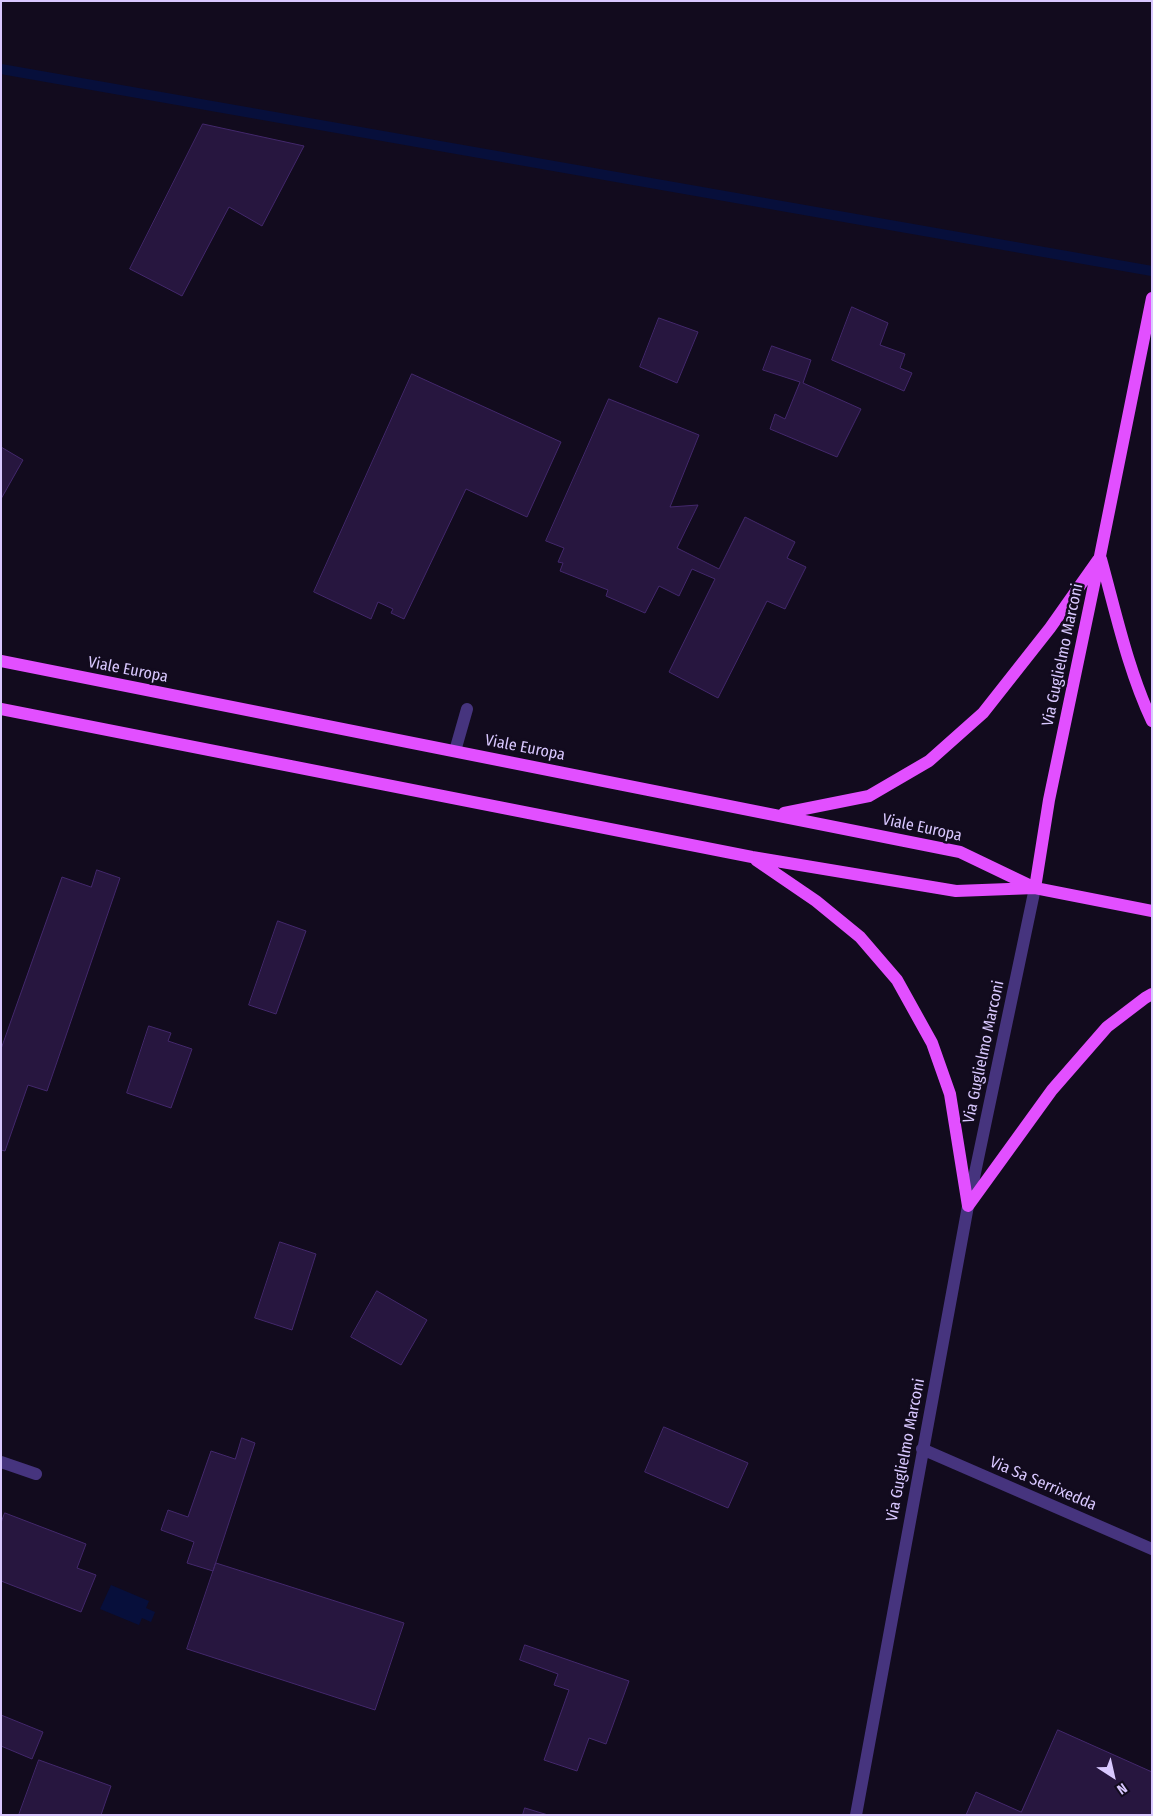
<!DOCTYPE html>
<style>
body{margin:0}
#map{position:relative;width:1153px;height:1816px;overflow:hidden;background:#120b1e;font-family:"Fira Sans Condensed",sans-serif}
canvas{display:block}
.frame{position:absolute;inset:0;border:2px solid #d9c8ff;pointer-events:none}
.north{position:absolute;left:1088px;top:1751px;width:50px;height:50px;-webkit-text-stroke:4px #120b1e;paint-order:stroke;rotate:145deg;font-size:14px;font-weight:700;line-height:20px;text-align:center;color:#d9c8ff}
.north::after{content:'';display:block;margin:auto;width:18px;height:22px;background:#d9c8ff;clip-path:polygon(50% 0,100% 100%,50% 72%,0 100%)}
</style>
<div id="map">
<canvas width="1153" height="1816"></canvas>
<div class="frame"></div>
<div class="north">N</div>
</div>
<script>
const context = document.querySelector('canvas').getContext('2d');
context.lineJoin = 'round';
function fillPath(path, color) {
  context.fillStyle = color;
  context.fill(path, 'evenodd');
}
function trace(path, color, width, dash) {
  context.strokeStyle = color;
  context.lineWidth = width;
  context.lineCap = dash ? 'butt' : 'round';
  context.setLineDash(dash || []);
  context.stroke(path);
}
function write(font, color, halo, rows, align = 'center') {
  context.font = font + ' "Fira Sans Condensed",sans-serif';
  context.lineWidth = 5;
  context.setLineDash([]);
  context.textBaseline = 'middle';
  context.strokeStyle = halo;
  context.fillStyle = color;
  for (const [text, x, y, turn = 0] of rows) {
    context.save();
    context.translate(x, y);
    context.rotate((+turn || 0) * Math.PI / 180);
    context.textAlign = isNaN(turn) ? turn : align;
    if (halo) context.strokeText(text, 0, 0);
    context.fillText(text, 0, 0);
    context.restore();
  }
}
const water = new Path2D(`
 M111,1585l38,16 -3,7 9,4 -4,10 -9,-4 -3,7 -39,-16z`);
const stream = new Path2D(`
 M1,69l1151,202`);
const building = new Path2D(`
 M203,124l101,22 -42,80 -33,-19 -47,89 -52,-27z
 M852,307l36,16 -8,22 25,9 -5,14 12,5 -8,18 -72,-31z
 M659,318l39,14 -21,51 -37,-16z
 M772,346l39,14 -8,23 58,26 -24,48 -67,-28 5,-15 10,5 15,-37 -37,-12z
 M412,374l149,68 -34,75 -61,-28 -62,130 -13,-6 2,-4 -15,-7 -7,17 -57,-27z
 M609,399l90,36 -29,72 28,-2 -21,43 42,21 26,-52 50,25 -8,16 19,9 -21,42 -18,-8 -49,97 -49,-26 46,-93 -23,-10 -13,27 -20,-10 -14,27 -39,-17 2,-6 -48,-19 3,-8 -5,-1 6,-14 -18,-7z
 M1,447l22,13 -22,39z
 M97,870l23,8 -73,213 -19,-6 -23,66 -4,-1v-101l61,-172 29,10z
 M278,921l28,10 -30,83 -27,-9z
 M149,1026l22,7 -3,8 24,8 -21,59 -44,-15z
 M280,1242l36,12 -24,76 -37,-12z
 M377,1291l50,29 -26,45 -50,-28z
 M664,1427l84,36 -20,45 -83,-36z
 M242,1438l13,5 -42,128 -26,-8 7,-21 -33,-12 7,-20 20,7 23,-66 24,8z
 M5,1513l81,31 -9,24 19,7 -15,37 -80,-31v-58z
 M216,1563l188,60 -29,87 -188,-61z
 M525,1645l104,36 -23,63 -17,-6 -12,33 -33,-11 25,-70 -15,-5 4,-11 -38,-14z
 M1,1715l42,17 -11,27 -31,-13z
 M1058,1730l94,42v43h-186l10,-23 45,20z
 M39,1760l72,26 -10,29h-82z
 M525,1808l23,7h-25z`);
const minor = new Path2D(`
 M455,751l12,-42
 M922,1449l230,100
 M1,1462l35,12
 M856,1815l112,-609 67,-318`);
const major = new Path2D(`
 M1101,559c15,54 27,111 51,162
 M1,661l959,191 73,35
 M1,709l751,148 204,34 79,-3 117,23
 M784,813l85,-17 60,-35 54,-48 67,-85 48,-68
 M756,860l60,41 44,36 37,43 35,63 18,51 18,112
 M1035,888l14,-88 51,-244 52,-258
 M968,1206l84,-116 55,-63 38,-29 7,-4`);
const streetNames = [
 ["Via Guglielmo Marconi",1063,655,-78],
 ["Viale Europa",128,670,11],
 ["Viale Europa",525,748,11],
 ["Viale Europa",922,828,12],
 ["Via Guglielmo Marconi",984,1052,-78],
 ["Via Guglielmo Marconi",906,1450,-79],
 ["Via Sa Serrixedda",1043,1484,23]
];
fillPath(water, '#070f3b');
trace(stream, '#070f3b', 10);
fillPath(building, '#27163f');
trace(building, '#43286c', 1);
trace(minor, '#46347e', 12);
trace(major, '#e24fff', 12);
write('16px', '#d9c8ff', '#120b1e', streetNames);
</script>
